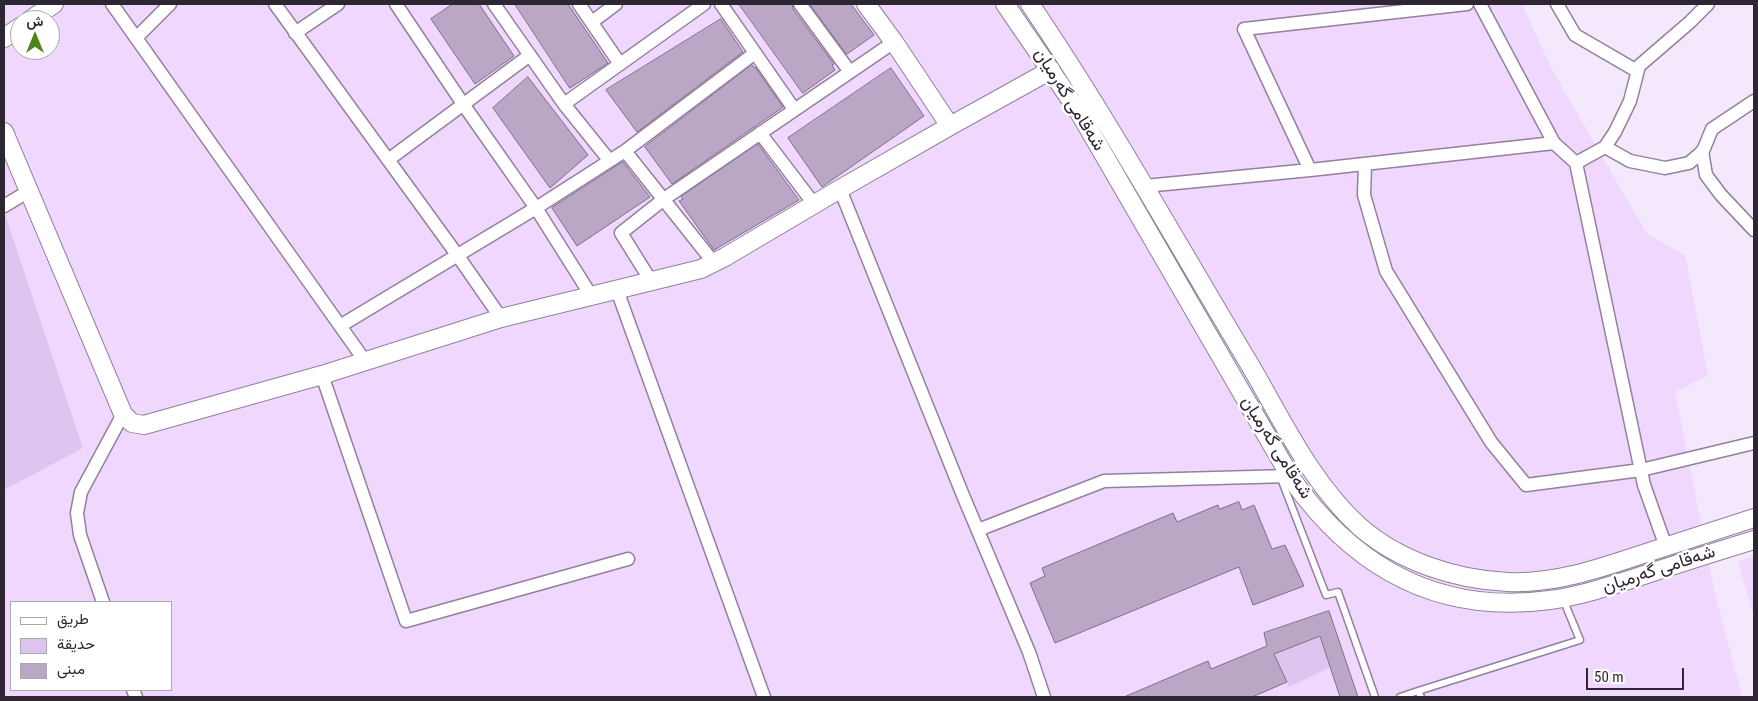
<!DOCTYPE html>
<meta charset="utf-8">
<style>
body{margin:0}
#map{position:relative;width:1758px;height:701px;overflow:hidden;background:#f4e8fc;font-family:"Roboto Condensed",Vazirmatn,sans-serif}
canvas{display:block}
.frame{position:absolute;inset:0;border:5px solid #2e2733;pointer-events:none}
.legend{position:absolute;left:10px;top:601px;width:162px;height:90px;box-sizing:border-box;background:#fff;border:1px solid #aba9ad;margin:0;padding:6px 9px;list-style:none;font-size:15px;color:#2e2733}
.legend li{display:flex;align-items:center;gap:10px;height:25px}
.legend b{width:25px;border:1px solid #aba9ad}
.north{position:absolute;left:10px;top:10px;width:50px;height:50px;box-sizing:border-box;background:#fff;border:1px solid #aba9ad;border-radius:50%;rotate:0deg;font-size:14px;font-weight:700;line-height:20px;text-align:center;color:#2e2733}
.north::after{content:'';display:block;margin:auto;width:18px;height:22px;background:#4f841a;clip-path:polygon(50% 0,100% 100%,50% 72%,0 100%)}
.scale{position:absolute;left:1586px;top:668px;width:98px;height:22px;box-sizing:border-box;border:2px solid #2e2733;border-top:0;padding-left:6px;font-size:15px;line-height:18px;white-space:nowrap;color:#2e2733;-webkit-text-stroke:4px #fff;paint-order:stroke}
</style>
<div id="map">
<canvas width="1758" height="701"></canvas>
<div class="frame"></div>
<ul class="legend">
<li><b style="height:6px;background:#fff"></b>طريق</li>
<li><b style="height:14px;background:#dfc4f0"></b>حديقة</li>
<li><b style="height:14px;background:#b9a7c5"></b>مبنى</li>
</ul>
<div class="north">ش</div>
<div class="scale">50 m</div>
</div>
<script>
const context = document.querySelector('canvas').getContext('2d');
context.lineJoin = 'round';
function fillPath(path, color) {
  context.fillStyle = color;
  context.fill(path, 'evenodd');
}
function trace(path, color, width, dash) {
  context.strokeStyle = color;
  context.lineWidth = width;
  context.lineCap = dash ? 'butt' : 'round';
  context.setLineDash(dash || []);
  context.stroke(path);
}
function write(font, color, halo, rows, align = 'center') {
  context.font = font + ' "Roboto Condensed",Vazirmatn,sans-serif';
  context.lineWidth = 5;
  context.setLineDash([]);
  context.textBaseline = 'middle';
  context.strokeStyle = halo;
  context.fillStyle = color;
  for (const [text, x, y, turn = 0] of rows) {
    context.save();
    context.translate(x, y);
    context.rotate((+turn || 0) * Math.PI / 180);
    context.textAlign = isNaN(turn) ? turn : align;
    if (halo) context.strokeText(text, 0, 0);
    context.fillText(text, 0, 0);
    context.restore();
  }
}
const built = new Path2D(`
 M4,4h1518l29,64 96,166 38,21 23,120 -33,17 40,202 27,103h-1738v-207l79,-42 -79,-237zM20,20h30v30h-30zM11,602h160v88h-160z
 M1754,556v60l-16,-55z`);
const green = new Path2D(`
 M4,211l79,237 -79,42z
 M1320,636l10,31 -41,20 -15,-33z`);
const building = new Path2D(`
 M453,4h26l35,52 -39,28 -44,-65z
 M515,4h53l40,59 -38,25z
 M739,4h53l1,5 41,55 -2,1 3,5 -32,23z
 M810,4h41l23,31 -27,19z
 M721,19l22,33 -106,80 -31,-42z
 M752,65l2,3 1,-1 28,40 -111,77 -27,-37z
 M891,68l33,48 -102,71 -34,-49z
 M528,77l60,78 -38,33 -57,-80z
 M758,144l41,56 -85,50 -35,-49 4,-2 -2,-2z
 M623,162l27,35 -73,49 -25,-38z
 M1239,502l3,8 12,-5 18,44 13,-4 19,41 -51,19 -14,-38 -184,76 -25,-60 15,-7 -3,-8 131,-55 4,9 41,-17 1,4z
 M1329,611l29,86h-18l-20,-61 -46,18 13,28 -35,15h-128l84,-36 3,8 56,-23 -3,-13z`);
const lane = new Path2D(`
 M1280,476l46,119 12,-3 37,105
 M1418,691l162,-51 -17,-41
 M1400,697l18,-6 3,6`);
const street = new Path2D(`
 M112,4l253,357
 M275,4l183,252 43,62
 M396,4l67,100 73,104 56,89
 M494,4l70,100 45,56
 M579,4l41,60
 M721,4l73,105
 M800,4l50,68
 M1467,4l-223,25 66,141 244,-27
 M1480,4l74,139 22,20 68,322 22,62
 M1557,4l18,31 62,36
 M592,22l24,-18
 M295,33l43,-29
 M136,38l34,-34
 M564,104l140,-100
 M760,133l54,71
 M1605,147l25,14 35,7 24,-5 14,-12 9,-22 42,-28
 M625,151l130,-98
 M1702,151l4,24 15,20 33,35
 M388,160l142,-105
 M1576,163l29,-16 10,-15 15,-31 9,-35 51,-44 18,-18
 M1365,165l-1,30 22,76 105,171 35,43 115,-15 113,-27
 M1145,186l165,-16
 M840,189l122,304 67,159 15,45
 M4,206l25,-15
 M651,281l-30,-48 43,-34 230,-157
 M617,290l147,407
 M340,326l196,-118 89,-57 89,112
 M322,375l84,246 222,-62
 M978,530l126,-49 186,-5
 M103,602l-23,-67 -3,-22 4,-21 42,-78
 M133,690l3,7`);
const secondary = new Path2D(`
 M1005,4l74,108 214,369c63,88 147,134 257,119 30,-4 60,-14 88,-23 39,-13 77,-25 116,-37
 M1030,4c78,115 145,236 217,356 34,57 63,122 113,167 39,34 96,53 148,55 46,2 90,-13 132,-27 38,-12 76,-25 114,-37
 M30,20l24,-16
 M4,38l16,-11
 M950,126l101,-56
 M4,132l119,282 9,9 12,2 178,-50 179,-57 200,-49 24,-12 115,-68 110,-63 -56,-84 -28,-38`);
const streetNames = [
 ["شەقامی گەرمیان",1069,100,58],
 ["شەقامی گەرمیان",1276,448,58],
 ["شەقامی گەرمیان",1659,570,-18]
];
fillPath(built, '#efd7fe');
fillPath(green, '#dfc4f0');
fillPath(building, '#b9a7c5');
trace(building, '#806e8a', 1);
trace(lane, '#92809d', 9);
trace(street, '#92809d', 15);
trace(secondary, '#92809d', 20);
trace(lane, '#fff', 6);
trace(street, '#fff', 12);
trace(secondary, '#fff', 18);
write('18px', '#2e2733', '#fff', streetNames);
</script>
